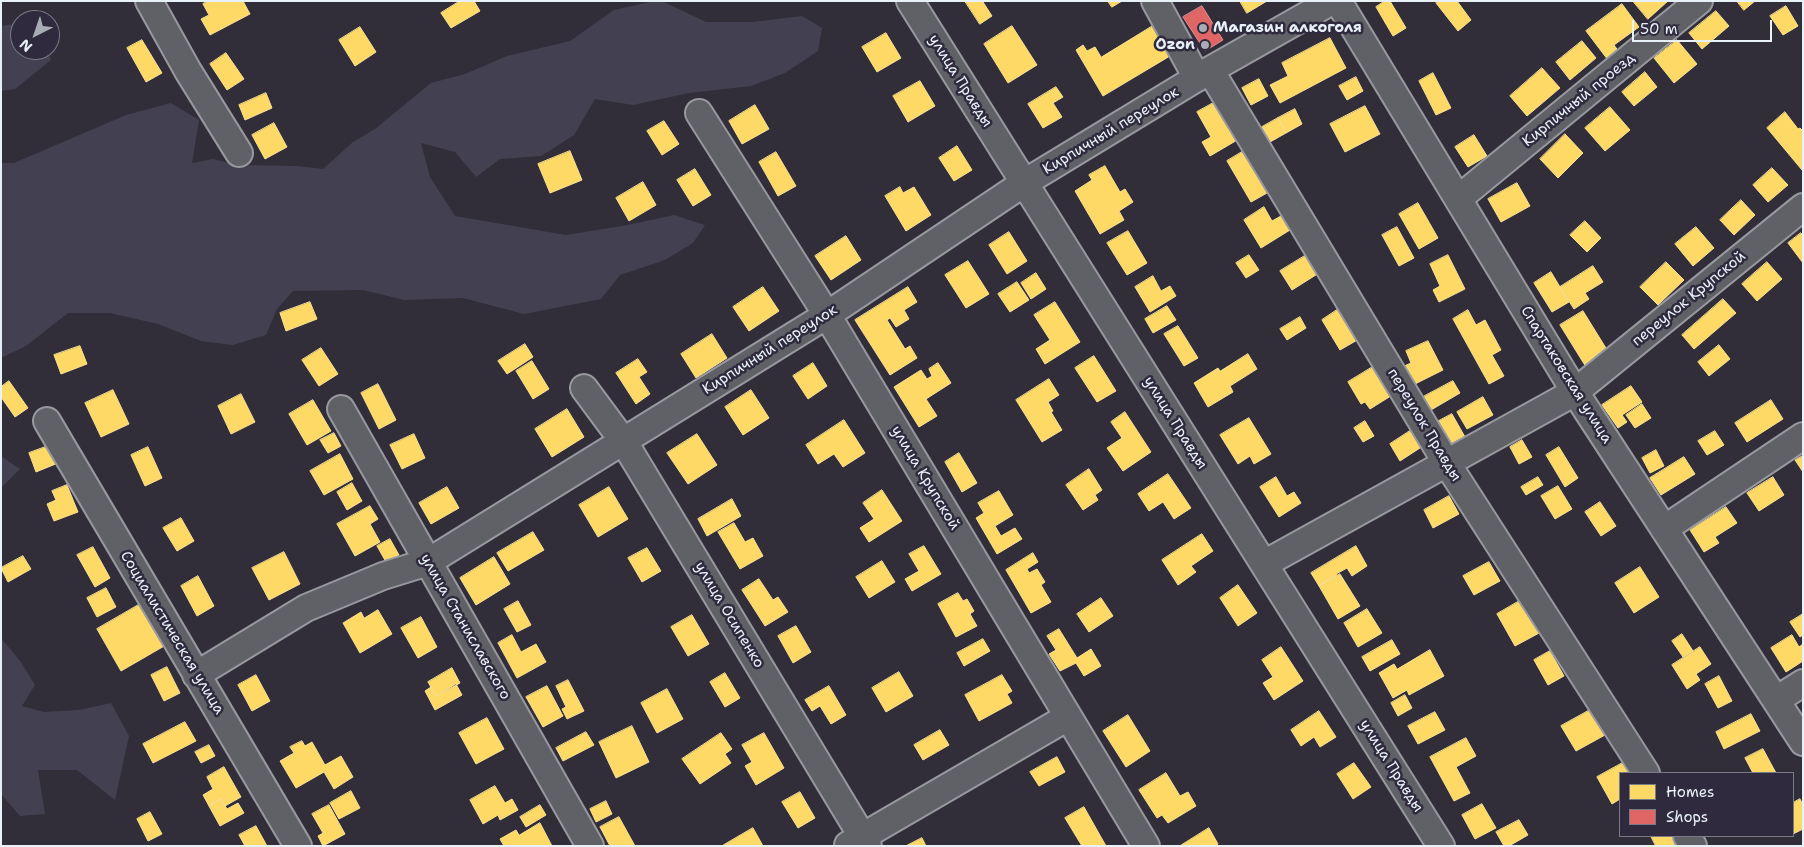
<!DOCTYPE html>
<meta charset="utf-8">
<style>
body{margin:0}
#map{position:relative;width:1804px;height:847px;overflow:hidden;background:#312e39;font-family:"Shantell Sans",sans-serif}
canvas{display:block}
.frame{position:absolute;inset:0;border:2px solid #e8f1f8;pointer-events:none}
.legend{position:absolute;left:1619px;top:772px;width:175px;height:65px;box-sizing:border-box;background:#2f2a3d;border:1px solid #797a88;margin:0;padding:6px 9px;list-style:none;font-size:15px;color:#e8f1f8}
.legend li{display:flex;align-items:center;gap:10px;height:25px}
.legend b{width:25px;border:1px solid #797a88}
.north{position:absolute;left:10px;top:10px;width:50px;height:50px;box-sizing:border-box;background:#2f2a3d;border:1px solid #797a88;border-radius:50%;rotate:221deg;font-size:14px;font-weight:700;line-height:20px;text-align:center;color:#e8f1f8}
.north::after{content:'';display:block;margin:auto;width:18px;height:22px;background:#a8adb5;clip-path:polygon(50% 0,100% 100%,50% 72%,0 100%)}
.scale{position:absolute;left:1632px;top:20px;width:140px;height:22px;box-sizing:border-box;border:2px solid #e8f1f8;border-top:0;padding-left:6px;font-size:15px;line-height:18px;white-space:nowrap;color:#e8f1f8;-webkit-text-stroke:4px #2f2a3d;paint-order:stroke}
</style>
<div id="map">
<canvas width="1804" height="847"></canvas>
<div class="frame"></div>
<ul class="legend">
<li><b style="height:14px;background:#ffd966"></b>Homes</li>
<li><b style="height:14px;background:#e06666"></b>Shops</li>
</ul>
<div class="north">N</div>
<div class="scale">50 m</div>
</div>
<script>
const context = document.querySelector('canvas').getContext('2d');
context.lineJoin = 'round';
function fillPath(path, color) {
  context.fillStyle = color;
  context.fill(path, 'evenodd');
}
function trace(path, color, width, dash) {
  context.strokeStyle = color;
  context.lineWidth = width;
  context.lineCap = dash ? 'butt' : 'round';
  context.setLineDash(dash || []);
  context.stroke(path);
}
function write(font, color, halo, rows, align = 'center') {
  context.font = font + ' "Shantell Sans",sans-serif';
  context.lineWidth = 5;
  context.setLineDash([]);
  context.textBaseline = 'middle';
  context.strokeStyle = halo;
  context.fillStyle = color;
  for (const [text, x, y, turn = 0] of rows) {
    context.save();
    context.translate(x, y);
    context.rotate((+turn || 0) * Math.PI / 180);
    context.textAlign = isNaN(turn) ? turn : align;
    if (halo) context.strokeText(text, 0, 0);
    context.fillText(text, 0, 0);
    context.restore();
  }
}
const green = new Path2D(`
 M654,1h8l44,21h47l49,-6 20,12 -4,23 -33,22 -34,13 -62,7 -56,12 -38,-6 -21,36 -33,21 -41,3 -24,18 -21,-25 -34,-9 9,34 25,39 111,19 62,-10 46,-10 31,10 -12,18 -28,17 -45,15 -19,24 -77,15 -61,-16 -59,2 -41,-10 -70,1 -16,18 -11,26 -33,10 -32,-4 -43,-17 -48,-11h-42l-42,33 -25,12v-195h13l112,-48 45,-12 28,17 -7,43 21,-4 24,6 60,1 26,3 30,-27 22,-13 56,-46 34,-9 42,-18 63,-15 44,-31z
 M20,23v27h27l4,10 -36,29 -14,2v-65z
 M1,456l19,13 -19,19z
 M1,638l20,24 14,23 -13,21 22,6 35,-2 32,-7 18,33 -14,64 -38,-30h-39l7,44 -25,2 -19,-22z`);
const homes = new Path2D(`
 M208,1h35l7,13 -40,21 -9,-16 8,-4 -6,-11z
 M460,1h14l6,10 -29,17 -10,-15z
 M965,1h20l-2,1 9,14 -12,8z
 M1108,1h14l-10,6z
 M1240,1h27l-20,12z
 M1385,1h5l16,27 -13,8 -17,-29z
 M1439,1h18l14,19 -13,11 -22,-28z
 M1633,1h35l-20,18z
 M1737,1h18l-11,9z
 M1622,4l17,23 -25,18 5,7 -11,8 -22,-29z
 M1786,6l12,20 -15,9 -13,-19z
 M1716,11l13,15 -27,23 -13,-16z
 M1156,24l19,29 -72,43 -27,-46 7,-5 4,6 8,-4 6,10z
 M1012,26l25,39 -29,18 -24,-39z
 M360,27l16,25 -21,14 -16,-26z
 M886,33l15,25 -24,14 -15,-25z
 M1330,38l16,30 -66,35 -10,-18 18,-9 -6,-13z
 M142,40l20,33 -16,9 -19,-34z
 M1677,40l20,24 -23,19 -20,-25z
 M1582,41l14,17 -26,22 -14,-18z
 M226,53l18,26 -17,11 -17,-26z
 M1542,68l18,20 -33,28 -17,-20z
 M1645,72l12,15 -23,19 -12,-14z
 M1433,73l18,35 -15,7 -17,-34z
 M1356,77l7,14 -16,9 -8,-14z
 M1259,79l9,17 -17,9 -9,-17z
 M920,81l15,25 -27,16 -15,-26z
 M1056,87l7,10 -10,6 9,14 -19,11 -15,-24z
 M266,93l6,15 -27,12 -6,-15z
 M1217,101l22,38 -29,17 -8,-14 9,-5 -14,-25z
 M755,105l14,24 -27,15 -13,-23z
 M1365,106l15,28 -35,18 -15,-28z
 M1610,107l20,23 -25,21 -20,-23z
 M1295,109l7,15 -16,9 -8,-15z
 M1785,112l13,17 2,-1 3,3 -1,39 -35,-42z
 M1278,118l8,15 -16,9 -8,-15z
 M664,121l15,23 -17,11 -15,-24z
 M274,123l13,24 -22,12 -13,-24z
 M1565,134l18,19 -25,25 -18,-19z
 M1474,135l13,21 -19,11 -13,-20z
 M957,146l15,24 -18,11 -15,-23z
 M1247,149l13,23 -3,2 10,19 -16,9 -24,-41z
 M570,151l12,29 -32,13 -12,-29z
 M776,152l20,34 -18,10 -19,-34z
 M1105,166l15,26 5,-3 8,13 -14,9 5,9 -24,14 -25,-43 17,-11 -3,-5z
 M1772,168l16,17 -20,17 -15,-17z
 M695,169l16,26 -18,11 -16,-26z
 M643,182l13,23 -27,16 -13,-23z
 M1517,183l13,23 -29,16 -13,-23z
 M900,187l3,6 11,-6 17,28 -25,16 -21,-35z
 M1741,200l14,15 -21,20 -14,-15z
 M1418,203l20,35 -19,11 -20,-35z
 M1264,207l8,14 9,-5 9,14 -29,18 -17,-28z
 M1585,221l16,17 -14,14 -17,-17z
 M1397,227l17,31 -15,8 -17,-31z
 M1696,227l18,21 -21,18 -18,-22z
 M1128,231l19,32 -20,12 -20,-32z
 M1009,232l18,29 -20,13 -18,-29z
 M1801,233l2,2v28l-15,-20z
 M846,236l15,24 -30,20 -16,-24z
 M1308,254l11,19 -27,17 -12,-19z
 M1249,255l10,15 -13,8 -10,-15z
 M1448,255l17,34 -26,13 -6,-12 7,-4 -10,-22z
 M968,261l21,33 -23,14 -21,-33z
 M1666,262l18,18 -26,25 -18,-18z
 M1767,262l15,17 -25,22 -15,-17z
 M1593,266l10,16 -18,11 4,6 -15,10 -14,-22z
 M1551,272l18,30 -17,10 -18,-29z
 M1036,273l10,16 -15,10 -10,-16z
 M1153,276l8,15 9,-5 6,10 -26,16 -15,-25z
 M1017,282l12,18 -19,12 -12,-18z
 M763,287l16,24 -30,20 -16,-24z
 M908,287l9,15 -13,8 5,9 -13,8 -6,-9 -3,2 18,29 5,-3 7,12 -27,17 -35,-55z
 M1723,299l13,14 -42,36 -12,-14z
 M310,302l7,17 -31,12 -6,-18z
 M1055,302l25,40 -35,22 -9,-15 14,-9 -16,-25z
 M1167,306l9,14 -23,13 -8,-14z
 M1340,308l19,31 -19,11 -18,-30z
 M1468,310l8,15 9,-5 16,30 -9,5 12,21 -15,8 -36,-65z
 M1583,311l26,42 -23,14 -26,-42z
 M1300,317l6,11 -19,12 -7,-11z
 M1178,326l20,32 -14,8 -20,-32z
 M712,334l15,24 -31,20 -15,-24z
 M1428,341l15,29 -32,16 -9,-19 9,-4 -5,-12z
 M525,344l8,13 -26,17 -9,-13z
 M1719,345l11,14 -21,17 -11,-14z
 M80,346l7,18 -26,10 -7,-19z
 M321,348l17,26 -19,12 -17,-26z
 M1248,354l9,15 -27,17 3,6 -25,15 -14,-24 24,-15 2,3z
 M1094,356l22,35 -19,11 -22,-34z
 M638,359l9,13 -8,5 11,17 -14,10 -20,-31z
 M532,361l17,28 -16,10 -17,-28z
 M813,363l14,23 -19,13 -15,-23z
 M938,363l13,20 -25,16 11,17 -18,11 -25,-40 27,-17 6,9 5,-3 -3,-7z
 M1376,365l18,29 -24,15 -5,-7 -4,2 -13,-22z
 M1049,379l10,16 -11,7 5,9 -2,1 11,18 -20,12 -26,-42z
 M9,381l19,27 -13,9 -14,-20v-10z
 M1453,381l7,12 -29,17 -8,-13z
 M378,384l18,36 -17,9 -18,-36z
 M1631,386l11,16 -20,13 5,7 -9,6 -16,-23z
 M113,390l16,34 -28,13 -16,-34z
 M751,390l18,28 -26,17 -18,-28z
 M241,394l14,28 -24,12 -13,-28z
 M1483,397l10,18 -26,14 -10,-17z
 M313,400l18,31 -24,14 -18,-31z
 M1771,400l12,19 -36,23 -12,-19z
 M1642,404l9,14 -16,10 -9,-13z
 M567,409l17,28 -32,20 -17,-28z
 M1125,412l26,40 -28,19 -16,-23 15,-10 -11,-16z
 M1452,414l13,23 -18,9 -12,-23z
 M1249,418l22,36 -17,10 -4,-8 -12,8 -18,-29z
 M844,420l21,33 -22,14 -9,-13 -16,10 -12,-19z
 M1365,421l9,15 -11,6 -9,-14z
 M1413,429l10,17 -23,15 -10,-17z
 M1715,431l9,14 -17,10 -9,-14z
 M334,433l7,13 -13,7 -8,-13z
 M414,434l11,24 -23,11 -12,-24z
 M697,434l20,31 -29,19 -21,-31z
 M1522,440l10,17 -13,7 -9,-17z
 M51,445l7,18 -22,9 -7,-19z
 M148,447l14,31 -17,8 -14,-31z
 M1559,447l19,31 -13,9 -19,-32z
 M1656,450l8,16 -14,7 -8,-15z
 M959,453l18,30 -15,9 -17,-30z
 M340,454l13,25 -29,16 -14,-24z
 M1803,456v16l-8,-12z
 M1684,457l11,17 -34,21 -11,-17z
 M1089,469l13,21 -7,5 3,5 -15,10 -17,-25z
 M1168,474l23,34 -17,11 -11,-17 -14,9 -11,-17z
 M1276,477l11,19 7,-4 7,11 -22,14 -19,-30z
 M1538,477l5,8 -17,10 -5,-8z
 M1773,477l11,18 -25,16 -12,-18z
 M352,483l10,18 -15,9 -10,-18z
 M67,485l11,27 -24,9 -7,-17 9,-4 -4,-9z
 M1558,486l14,23 -17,10 -14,-23z
 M447,487l12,21 -28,16 -12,-21z
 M609,487l19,32 -30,18 -19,-32z
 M882,490l20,31 -33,21 -9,-14 14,-9 -11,-16z
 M999,491l14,24 -18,11 6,10 14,-8 7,11 -25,15 -21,-36 8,-5 -6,-10z
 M1449,496l10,18 -26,14 -9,-18z
 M732,499l9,17 -34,20 -9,-17z
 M1600,502l16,24 -15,10 -16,-24z
 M370,506l8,13 -8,5 10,18 -25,14 -18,-32z
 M1726,507l11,16 -22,14 4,6 -15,9 -14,-22z
 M181,518l13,23 -17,10 -14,-23z
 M734,523l11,19 8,-4 10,18 -23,13 -22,-37z
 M533,532l11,18 -36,21 -11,-18z
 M1202,534l11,17 -22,15 5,6 -18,13 -16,-25z
 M390,539l9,16 -13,7 -9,-16z
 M924,546l17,28 -29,17 -7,-12 14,-8 -10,-17z
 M1356,546l11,20 -15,10 -5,-8 -11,6 1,2 -18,10 -8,-13z
 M93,547l17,31 -15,9 -18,-32z
 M647,548l14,23 -19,11 -14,-24z
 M284,552l16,32 -31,16 -17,-32z
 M1033,553l5,9 -11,7 2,4 8,-4 8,13 -4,3 10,17 -20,11 -25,-43z
 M23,556l8,13 -23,13 -7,-14z
 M494,557l16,27 -34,21 -16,-27z
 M882,561l13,21 -26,16 -13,-21z
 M1489,562l11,19 -26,14 -11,-19z
 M1640,567l19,30 -25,16 -19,-30z
 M1340,574l20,32 -22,13 -19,-33z
 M198,576l16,30 -17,10 -16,-30z
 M759,579l14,21 5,-3 10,15 -23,14 -23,-36z
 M1238,585l19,28 -19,13 -18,-28z
 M106,588l10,19 -19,10 -10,-19z
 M958,593l5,8 4,-2 7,12 -4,3 7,12 -21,11 -18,-33z
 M1101,598l12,18 -24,16 -12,-18z
 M1523,599l18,33 -26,14 -18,-32z
 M518,601l13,24 -14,7 -13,-23z
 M142,603l24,42 -45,26 -24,-42z
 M1367,609l15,24 -24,14 -14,-24z
 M378,610l14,24 -32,19 -17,-30 18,-11 3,6z
 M1803,614v21l-3,2 -10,-15z
 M692,615l17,29 -21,12 -17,-29z
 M421,617l16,30 -19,11 -17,-30z
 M796,626l15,26 -18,11 -15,-27z
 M1059,629l18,29 14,-9 10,17 -17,10 -8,-13 -16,8 -11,-17 7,-4 -9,-14z
 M1682,634l11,17 -10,6 -11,-16z
 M512,635l9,17 15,-8 10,18 -29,16 -19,-35z
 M1792,635l7,12 4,-3v17l-17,11 -15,-24z
 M983,639l7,12 -26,15 -7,-13z
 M1392,640l8,14 -30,17 -8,-14z
 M1281,647l22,34 -29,19 -11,-17 10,-6 -11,-17z
 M1700,647l11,17 -15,10 4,6 -13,9 -15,-24z
 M1430,650l14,26 -35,19 -2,-5 -14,8 -14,-25 15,-9 3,5z
 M1550,651l14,25 -16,9 -14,-25z
 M167,667l13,26 -16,8 -13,-26z
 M452,668l8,15 -24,13 -8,-14z
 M899,672l14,24 -27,16 -14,-24z
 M725,673l15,25 -15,9 -15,-25z
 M256,675l14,26 -18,10 -14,-26z
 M1002,675l10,16 -5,3 5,9 -33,18 -14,-26z
 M1719,676l13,25 -14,7 -13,-24z
 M568,680l16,31 -17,8 -5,-10 4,-2 -10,-21z
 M456,684l6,11 -27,15 -10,-19 6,-4 5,9z
 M547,686l16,30 -20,11 -17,-30z
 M829,686l17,29 -15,9 -11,-18 -8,5 -7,-11z
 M667,689l16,30 -26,14 -16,-30z
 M1405,695l7,13 -14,8 -7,-13z
 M1590,710l15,25 -29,16 -15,-25z
 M1319,711l17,26 -16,10 -6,-10 -13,9 -10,-16z
 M1435,712l10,18 -27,14 -10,-18z
 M1751,714l9,17 -36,18 -8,-17z
 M1128,715l22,36 -24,16 -23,-36z
 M487,718l17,31 -28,15 -17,-31z
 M185,722l11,19 -43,22 -10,-19z
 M632,726l17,36 -33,16 -17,-36z
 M940,730l9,15 -26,15 -9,-15z
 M586,732l8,13 -31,16 -7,-13z
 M721,733l11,16 -7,5 6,9 -31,21 -18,-25z
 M764,733l20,35 -28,17 -11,-19 7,-4 -10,-17z
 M1466,738l10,18 -20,11 14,26 -16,8 -24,-44z
 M302,741l3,5 7,-4 13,23 16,-9 12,21 -19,12 -10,-17 -28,16 -16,-27 14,-8 -4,-6z
 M209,745l6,11 -14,7 -6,-11z
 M1763,749l13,24h-23l-8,-15z
 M1057,757l8,15 -26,14 -9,-14z
 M1628,760l8,13h-16v26l-8,5 -15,-27z
 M1354,763l17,24 -18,12 -16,-25z
 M224,767l17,30 -16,9 -4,-7 -12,7 -6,-11 10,-6 -6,-12z
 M1166,773l14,23 8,-4 8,14 -28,17 -6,-8 -5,3 -18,-28z
 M495,786l10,17 7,-4 6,11 -18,10 -2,-5 -15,9 -13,-24z
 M351,791l9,17 -21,11 -9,-16z
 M800,792l15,26 -17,10 -16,-26z
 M221,799l6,10 11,-6 6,10 -24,13 -11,-20z
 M1800,799l3,6v24l-10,5v-31z
 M606,801l6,13 -16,8 -6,-13z
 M1482,804l14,24 -21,11 -13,-24z
 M329,805l16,29 -22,12 -5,-10 5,-3 -11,-19z
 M540,805l6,10 -20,12 -6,-10z
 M1084,807l22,39h-24l-17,-28z
 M150,812l12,22 -14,7 -11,-22z
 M619,817l16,29h-25l-10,-19z
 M1519,820l9,15 -19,11h-5l-8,-14z
 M540,823l12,23h-48l-4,-7 16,-9 3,5z
 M256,826l11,20h-22l-6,-11z
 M753,828l10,18h-41z
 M1209,828l9,16 -3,2h-35z
 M1651,836h24l5,10h-24z
 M922,838l4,8h-20z`);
const shops = new Path2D(`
 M1202,6l21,34 -18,11 -22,-34z`);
const minor = new Path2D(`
 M149,1l39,70 51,82
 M910,1l531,845
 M1155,1l42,77
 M1338,1l237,391 228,350
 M1210,70l236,392 200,311
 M699,113l128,202 319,531
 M1458,199l241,-198
 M584,388l40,54 244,404
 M341,409l249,437
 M47,421l251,425
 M1664,529l139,-93
 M1264,564l311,-172 228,-185
 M196,675l110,-67 77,-32 45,-14 399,-247 197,-132 186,-113 122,-69
 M1776,700l27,-17
 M1687,836l6,10
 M848,845l220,-128`);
const markers = [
 [1203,28,5,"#a8adb5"],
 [1205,45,5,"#a8adb5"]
];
const poiNames = [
 ["Магазин алкоголя",1213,28],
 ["Ozon",1195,45,"right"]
];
const streetNames = [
 ["улица Правды",960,81,58],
 ["Кирпичный проезд",1579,100,-39],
 ["Кирпичный переулок",1111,131,-31],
 ["переулок Крупской",1689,299,-39],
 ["Кирпичный переулок",770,350,-32],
 ["Спартаковская улица",1566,375,58],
 ["улица Правды",1175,423,58],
 ["переулок Правды",1424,425,59],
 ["улица Крупской",925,478,59],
 ["улица Осипенко",729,615,59],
 ["улица Станиславского",465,627,60],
 ["Социалистическая улица",172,633,59],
 ["улица Правды",1391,766,58]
];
fillPath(green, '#434151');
fillPath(homes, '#ffd966');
trace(homes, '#f8e092', 1);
fillPath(shops, '#e06666');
trace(shops, '#e29092', 1);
trace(minor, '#98999f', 30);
trace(minor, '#606067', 26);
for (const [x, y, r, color] of markers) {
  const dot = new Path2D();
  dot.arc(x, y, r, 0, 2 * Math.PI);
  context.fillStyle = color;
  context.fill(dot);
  trace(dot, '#2f2a3d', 2);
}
write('bold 15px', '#e8f1f8', '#2f2a3d', poiNames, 'left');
write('15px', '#e8f1f8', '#2f2a3d', streetNames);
</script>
